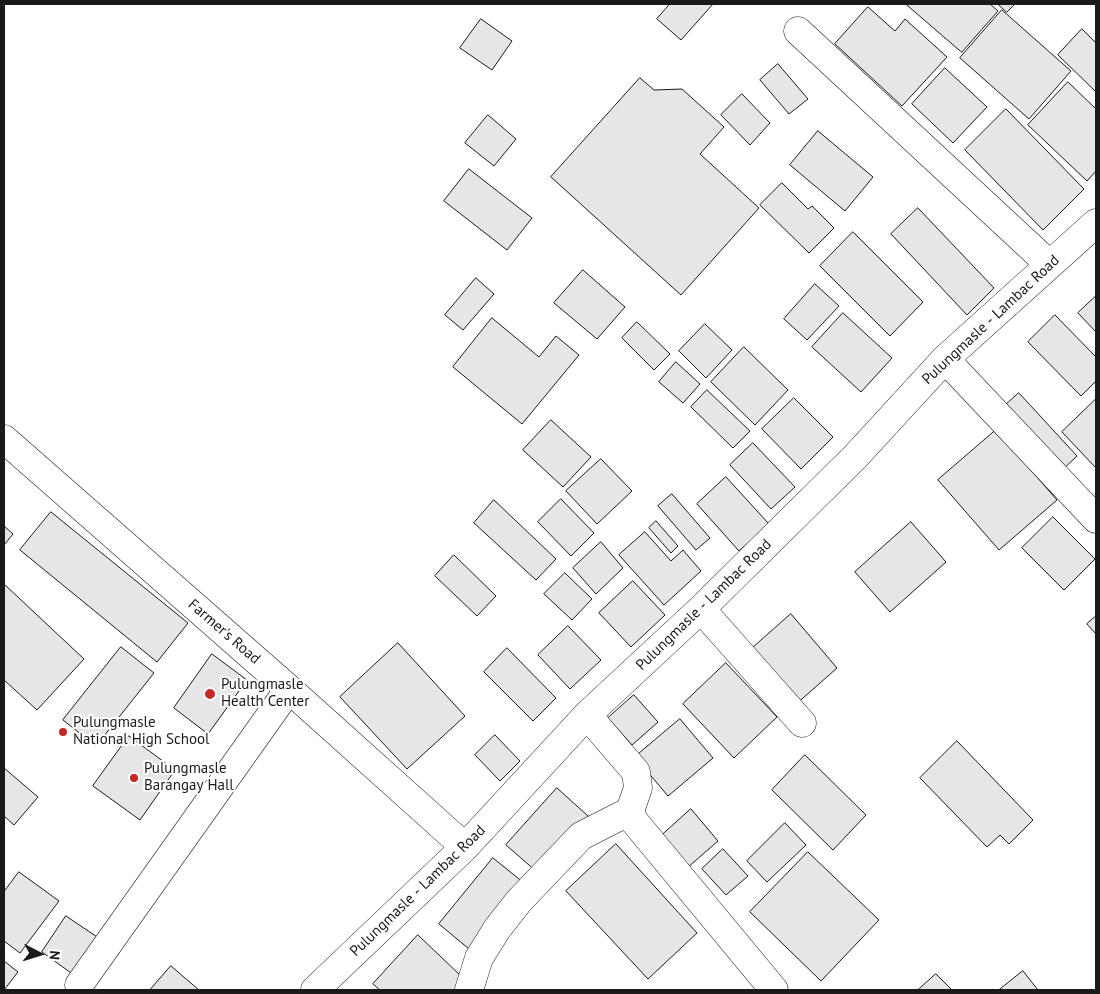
<!DOCTYPE html>
<style>
body{margin:0}
#map{position:relative;width:1100px;height:994px;overflow:hidden;background:#fff;font-family:"PT Sans",sans-serif}
canvas{display:block}
.frame{position:absolute;inset:0;border:5px solid #1a1a1a;pointer-events:none}
.north{position:absolute;left:15px;top:929px;width:50px;height:50px;-webkit-text-stroke:4px #fff;paint-order:stroke;rotate:95deg;font-size:14px;font-weight:700;line-height:20px;text-align:center;color:#1a1a1a}
.north::after{content:'';display:block;margin:auto;width:18px;height:22px;background:#1a1a1a;clip-path:polygon(50% 0,100% 100%,50% 72%,0 100%)}
</style>
<div id="map">
<canvas width="1100" height="994"></canvas>
<div class="frame"></div>
<div class="north">N</div>
</div>
<script>
const context = document.querySelector('canvas').getContext('2d');
context.lineJoin = 'round';
function fillPath(path, color) {
  context.fillStyle = color;
  context.fill(path, 'evenodd');
}
function trace(path, color, width, dash) {
  context.strokeStyle = color;
  context.lineWidth = width;
  context.lineCap = dash ? 'butt' : 'round';
  context.setLineDash(dash || []);
  context.stroke(path);
}
function write(font, color, halo, rows, align = 'center') {
  context.font = font + ' "PT Sans",sans-serif';
  context.lineWidth = 4;
  context.setLineDash([]);
  context.textBaseline = 'middle';
  context.strokeStyle = halo;
  context.fillStyle = color;
  for (const [text, x, y, turn = 0] of rows) {
    context.save();
    context.translate(x, y);
    context.rotate((+turn || 0) * Math.PI / 180);
    context.textAlign = isNaN(turn) ? turn : align;
    if (halo) context.strokeText(text, 0, 0);
    context.fillText(text, 0, 0);
    context.restore();
  }
}
const building = new Path2D(`
 M670,4h43l-32,36 -24,-21z
 M906,4h84l8,7 -36,41z
 M998,4h17l-8,8z
 M868,7l27,24 10,-12 42,38 -45,49 -67,-62z
 M1002,10l69,61 -42,48 -69,-61z
 M481,19l31,22 -20,29 -32,-22z
 M1082,29l14,14v49l-38,-37z
 M778,64l30,35 -19,15 -29,-34z
 M945,68l42,39 -34,36 -41,-39z
 M640,78l14,12 28,-1 42,38 -24,27 59,54 -78,87 -130,-118z
 M1068,82l28,27v62l-9,10 -59,-56z
 M742,94l28,29 -20,22 -29,-30z
 M1006,109l78,80 -41,41 -78,-80z
 M488,115l28,24 -22,27 -29,-23z
 M818,131l55,46 -28,34 -55,-46z
 M469,169l63,49 -25,32 -63,-49z
 M782,183l26,26 4,-3 22,22 -25,25 -49,-48z
 M918,208l76,80 -27,27 -76,-81z
 M853,232l70,70 -33,34 -70,-70z
 M583,270l42,37 -28,32 -43,-36z
 M476,278l18,16 -31,36 -18,-15z
 M815,284l24,22 -32,34 -23,-21z
 M1096,296v36l-18,-19z
 M843,313l49,45 -31,34 -49,-45z
 M1055,315l41,42v24l-15,15 -53,-54z
 M492,318l47,39 17,-21 23,19 -57,69 -69,-57z
 M637,322l33,32 -16,16 -32,-32z
 M705,324l27,26 -26,28 -27,-27z
 M744,347l44,43 -33,35 -44,-43z
 M676,362l24,22 -17,19 -24,-21z
 M707,390l43,41 -17,17 -42,-41z
 M1019,393l58,63 -18,17 -59,-63z
 M794,398l39,39 -32,32 -39,-40z
 M1096,399v69l-34,-36z
 M551,420l40,37 -28,30 -40,-37z
 M996,430l61,70 -58,50 -61,-70z
 M753,443l42,44 -24,22 -41,-44z
 M601,459l31,32 -35,33 -31,-33z
 M726,477l43,47 -30,27 -42,-47z
 M672,494l38,44 -14,12 -38,-44z
 M561,499l33,34 -23,23 -33,-34z
 M494,500l62,59 -20,21 -62,-57z
 M51,512l137,111 -31,39 -137,-112z
 M1053,517l42,42 -31,31 -42,-42z
 M656,521l22,25 -7,7 -22,-25z
 M911,522l35,40 -56,50 -35,-40z
 M4,526l9,8 -9,11z
 M645,532l26,29 12,-11 18,21 -37,34 -45,-50z
 M601,542l22,26 -27,26 -23,-26z
 M454,555l42,41 -19,20 -42,-40z
 M565,573l27,26 -20,21 -28,-26z
 M633,581l32,34 -34,32 -32,-34z
 M4,584l80,75 -47,51 -33,-30z
 M791,614l46,54 -43,38 -46,-54z
 M1096,616v18l-9,-10z
 M568,626l33,34 -31,29 -32,-34z
 M398,643l67,73 -58,53 -67,-72z
 M121,647l33,26 -58,73 -33,-26z
 M507,648l49,50 -23,23 -49,-49z
 M212,654l35,26 -39,54 -34,-26z
 M726,663l51,54 -43,41 -51,-54z
 M634,695l24,27 -26,23 -24,-27z
 M680,719l33,39 -45,38 -33,-39z
 M495,735l25,26 -20,20 -25,-26z
 M129,736l46,34 -35,50 -47,-34z
 M957,741l76,79 -24,24 -9,-9 -13,12 -67,-69z
 M805,755l61,60 -33,35 -61,-60z
 M4,768l34,29 -24,28 -10,-9z
 M557,788l31,28 -51,56 -31,-27z
 M691,809l27,32 -31,27 -27,-31z
 M785,823l21,22 -39,37 -20,-21z
 M616,844l81,89 -49,46 -82,-88z
 M723,849l25,27 -22,19 -24,-26z
 M808,852l71,68 -58,61 -71,-69z
 M493,858l36,29 -54,67 -36,-30z
 M19,872l40,29 -39,52 -16,-12v-49z
 M66,916l37,25 -25,37 -36,-26z
 M418,935l43,41 -4,14h-77l-7,-6z
 M4,961l14,11 -14,18z
 M171,966l28,24h-49z
 M1023,971l15,19h-39z
 M936,974l16,16h-34z`);
const minor = new Path2D(`
 M798,31l251,233
 M945,359l151,160
 M4,439l285,250 176,158
 M701,609l101,114
 M587,715l49,57 2,16 -8,23 4,10 140,169
 M79,985l210,-296
 M315,990l150,-143 122,-132 114,-106 155,-153 89,-97 151,-136
 M469,990l10,-32 18,-29 22,-28 62,-65 49,-25`);
const markers = [
 [210,694,6,"#c62828"],
 [63,732,5,"#c62828"],
 [134,778,5,"#c62828"]
];
const streetNames = [
 ["Pulungmasle - Lambac Road",991,320,-43],
 ["Pulungmasle - Lambac Road",704,605,-44],
 ["Farmer's Road",224,632,41],
 ["Pulungmasle - Lambac Road",418,891,-44]
];
const poiNames = [
 ["Pulungmasle",221,685],
 ["Health Center",221,702],
 ["Pulungmasle",73,723],
 ["National High School",73,740],
 ["Pulungmasle",144,769],
 ["Barangay Hall",144,786]
];
fillPath(building, '#e6e6e6');
trace(building, '#1a1a1a', 1);
trace(minor, '#1a1a1a', 29);
trace(minor, '#fff', 28);
for (const [x, y, r, color] of markers) {
  const dot = new Path2D();
  dot.arc(x, y, r, 0, 2 * Math.PI);
  context.fillStyle = color;
  context.fill(dot);
  trace(dot, '#fff', 2);
}
write('15px', '#1a1a1a', '#fff', streetNames);
write('15px', '#1a1a1a', '#fff', poiNames, 'left');
</script>
